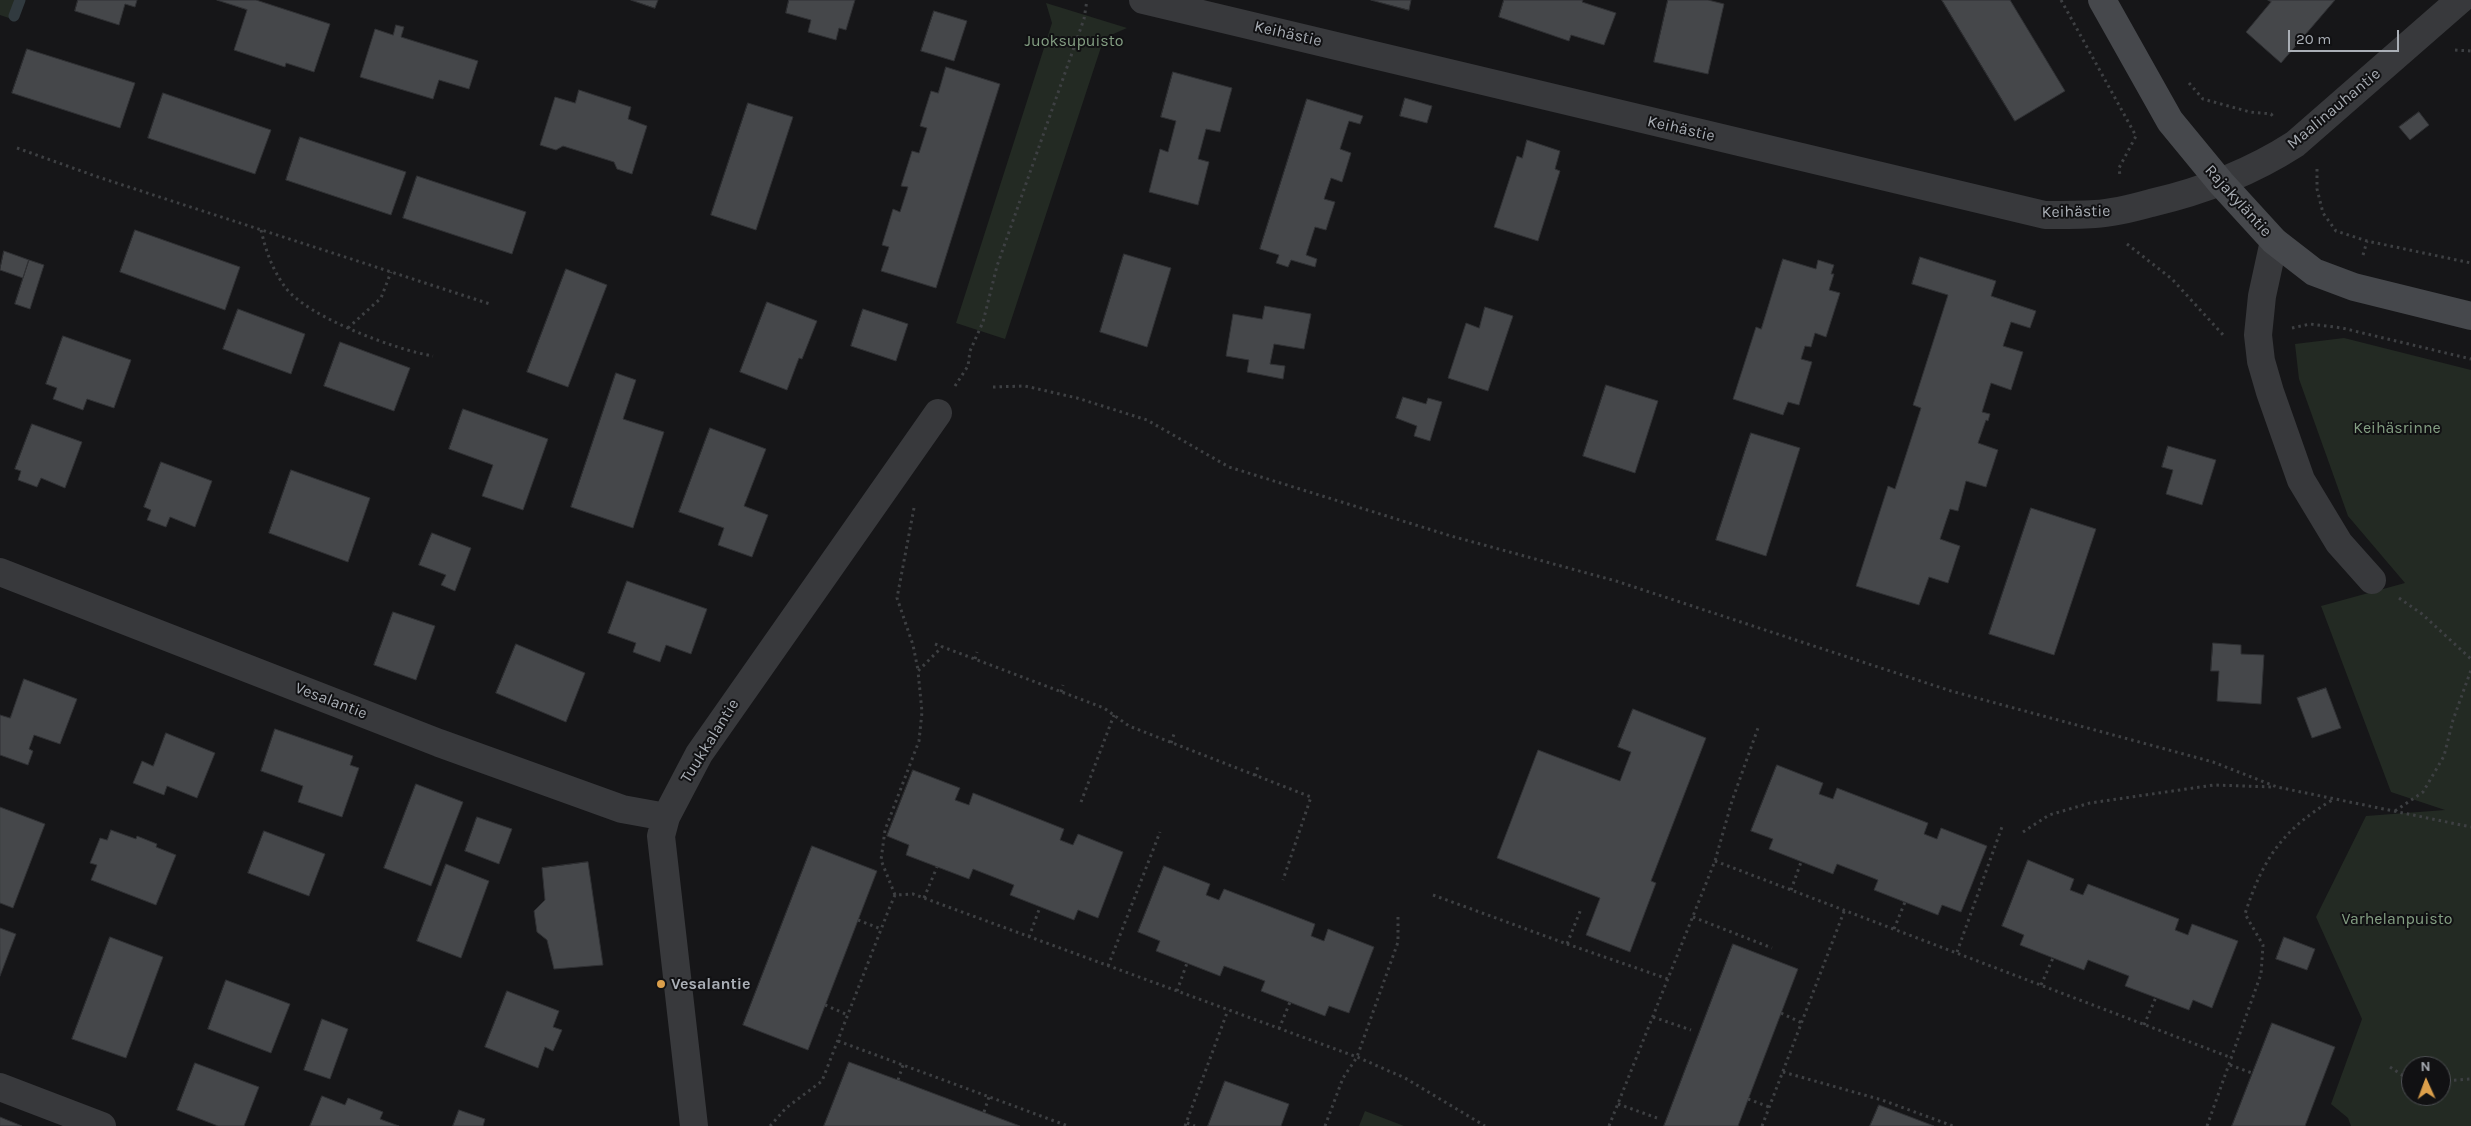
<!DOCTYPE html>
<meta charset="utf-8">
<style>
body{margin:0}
#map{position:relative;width:2471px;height:1126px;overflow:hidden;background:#161618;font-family:Karla,sans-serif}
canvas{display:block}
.north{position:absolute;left:2401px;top:1056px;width:50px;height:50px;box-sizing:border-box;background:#111113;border:1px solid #4e5054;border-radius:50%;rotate:358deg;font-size:14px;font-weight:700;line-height:20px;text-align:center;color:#aaafb6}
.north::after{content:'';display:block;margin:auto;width:18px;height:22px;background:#db9f4b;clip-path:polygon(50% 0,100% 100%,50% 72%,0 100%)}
.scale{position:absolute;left:2288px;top:30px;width:111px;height:22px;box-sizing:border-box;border:2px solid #aaafb6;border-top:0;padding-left:6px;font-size:15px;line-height:18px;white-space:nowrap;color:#aaafb6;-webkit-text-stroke:4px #111113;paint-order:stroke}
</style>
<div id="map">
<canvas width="2471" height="1126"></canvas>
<div class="north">N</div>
<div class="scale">20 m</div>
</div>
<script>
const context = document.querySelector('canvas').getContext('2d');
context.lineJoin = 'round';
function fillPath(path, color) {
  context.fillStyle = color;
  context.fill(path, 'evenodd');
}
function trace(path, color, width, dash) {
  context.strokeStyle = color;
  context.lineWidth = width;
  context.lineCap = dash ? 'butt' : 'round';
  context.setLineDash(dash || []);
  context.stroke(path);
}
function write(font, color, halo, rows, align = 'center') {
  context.font = font + ' Karla,sans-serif';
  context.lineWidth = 4;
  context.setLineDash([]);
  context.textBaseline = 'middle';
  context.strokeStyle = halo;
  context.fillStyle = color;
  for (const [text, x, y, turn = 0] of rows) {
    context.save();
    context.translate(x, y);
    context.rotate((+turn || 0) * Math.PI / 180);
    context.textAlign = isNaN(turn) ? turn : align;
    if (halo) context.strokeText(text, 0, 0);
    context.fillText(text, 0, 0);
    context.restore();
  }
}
const green = new Path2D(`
 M0,0h25l-10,20 -15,-5z
 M1046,3l81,25 -23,10 -99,301 -49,-16 96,-300z
 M2344,338l127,32v756h-120l-3,-8 -17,-14 31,-85 -46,-102 50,-101 79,-6 -54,-18 -70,-186 84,-23 -57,-67 -49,-137 -4,-35zM2411,1066h30v30h-30z
 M1365,1111l39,15h-45z`);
const stream = new Path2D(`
 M14,16l6,-16`);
const building = new Path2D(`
 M78,0h59l-2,7 -10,-3 -6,21 -44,-14z
 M217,0h39l74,24 -16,48 -28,-9 -1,4 -51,-17 13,-40z
 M631,0h27l-3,8z
 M789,0h66l-9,30 -7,-2 -3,12 -28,-8 3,-12 -25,-7z
 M1371,0h40l-2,10z
 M1504,0h79l-1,2 34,11 -12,32 -33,-10 -2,6 -70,-24z
 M1668,0h40l16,4 -16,70 -54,-12z
 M1942,0h68l55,91 -50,30z
 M2268,0h67l-54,63 -35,-31 25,-30z
 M934,11l33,10 -13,40 -33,-10z
 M396,25l8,2 -3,10 77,24 -9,28 -30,-9 -6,19 -73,-22 15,-48 18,6z
 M27,49l108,34 -15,45 -108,-35z
 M946,67l54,17 -64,204 -55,-17 8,-24 -7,-2 11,-36 7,3 8,-25 -7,-1 11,-35 7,2 8,-25 -7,-2 11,-35 7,2z
 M1173,72l59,16 -12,44 -14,-3 -8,30 11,3 -11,43 -49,-13 11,-43 8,3 8,-31 -15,-4z
 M579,90l52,17 -3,12 19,7 -15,48 -15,-5 -3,-7 -51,-16 -7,4 -16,-5 15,-48 20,6z
 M163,93l108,37 -16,44 -107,-36z
 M1405,98l27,8 -5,17 -27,-7z
 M1307,99l56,17 -3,8 -11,-3 -9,28 11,4 -9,29 -11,-4 -7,21 11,3 -9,28 -11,-3 -9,28 11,4 -2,8 -24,-7 -3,7 -12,-4 3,-8 -19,-6z
 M748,103l45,14 -37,113 -45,-15z
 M2419,112l10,13 -19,15 -11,-13z
 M300,137l106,35 -15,43 -105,-35z
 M1527,140l33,11 -5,18 5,2 -22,70 -44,-14 23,-71 5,2z
 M417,176l109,36 -14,42 -109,-36z
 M135,230l105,37 -15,43 -105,-38z
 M4,251l25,9 -6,18 -23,-8z
 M1124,254l47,14 -24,79 -47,-15z
 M1920,257l76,24 -5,15 45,15 -6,17 -19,-6 -8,24 20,6 -12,38 -20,-7 -9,29 8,2 -2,7 -2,-1 -8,23 20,7 -12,37 -20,-6 -8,30 -8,-2 -10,30 20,7 -12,37 -19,-6 -10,28 -63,-19 32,-100 7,3 26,-81 -8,-3 35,-110 -36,-11z
 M1783,259l33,10 2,-9 16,5 -3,9h3l-5,16 11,3 -14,44 -11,-4 -4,14 -6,-1 -4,13 11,3 -13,43 -11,-3 -5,13 -50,-16 23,-72 5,2z
 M29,260l15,5 -14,44 -15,-5z
 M566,269l41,16 -39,102 -41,-15z
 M767,302l50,19 -15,38 -3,-1 -12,32 -47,-18z
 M1265,306l46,8 -7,35 -30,-5 -4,20 15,2 -2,13 -36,-7 2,-12 -23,-4 7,-42 29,5z
 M1485,307l28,9 -25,75 -40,-13 18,-55 13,5z
 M238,309l67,25 -14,40 -68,-25z
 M863,309l45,15 -12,37 -45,-15z
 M63,336l68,24 -17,48 -27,-9 -4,11 -30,-11 4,-11 -11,-4z
 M340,342l70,26 -16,43 -70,-25z
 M616,373l20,7 -13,39 41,13 -31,96 -62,-21z
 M1606,385l52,16 -23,72 -52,-17z
 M1403,397l23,7 2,-6 14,4 -12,39 -16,-5 3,-10 -21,-8z
 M463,409l85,30 -25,71 -41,-14 11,-31 -44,-16z
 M32,424l50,18 -17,46 -24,-10 -4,9 -19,-7 3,-9 -6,-2z
 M710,428l56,21 -22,57 24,9 -16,42 -34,-12 6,-17 -45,-16z
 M1751,433l49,15 -34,108 -50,-16z
 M2168,446l48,14 -14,45 -36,-11 7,-24 -11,-3z
 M161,462l51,19 -17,46 -25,-10 -4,10 -19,-7 4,-10 -7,-3z
 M291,470l79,28 -22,64 -79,-29z
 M2031,508l65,21 -42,126 -65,-21z
 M432,533l39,15 -16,43 -14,-6 5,-10 -27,-10z
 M627,581l80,28 -16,45 -25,-9 -6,17 -27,-10 3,-9 -28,-10z
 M393,612l42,14 -19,54 -42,-15z
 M2213,643l28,2v9l23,1 -3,49 -44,-3 2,-30h-8z
 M516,644l69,29 -19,49 -70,-29z
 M24,679l53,20 -17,45 -26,-9 -5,14 4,2 -5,14 -28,-10v-40l10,3z
 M2326,688l15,40 -29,10 -15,-40z
 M1633,709l73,29 -55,143 5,2 -26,69 -44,-17 14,-37 -103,-40 41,-108 82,31 11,-29 -13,-5z
 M275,729l78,27 -3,9 9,3 -17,49 -44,-15 5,-16 -42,-15z
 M166,733l49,20 -18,45 -30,-12 -3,9 -31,-12 9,-22 11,5z
 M1777,765l46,18 -4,11 14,5 4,-11 91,35 -4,11 13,5 4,-11 46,18 -26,66 -19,-7 -4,10 -64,-25 4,-10 -41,-16 -4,10 -64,-25 4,-10 -22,-8z
 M913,770l47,18 -5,12 14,5 4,-12 91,36 -4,11 13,5 5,-11 45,18 -25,66 -20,-8 -4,10 -64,-25 4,-10 -41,-16 -4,10 -63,-24 3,-10 -22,-9z
 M416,784l47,18 -32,84 -47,-18z
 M0,807l45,17 -32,84 -13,-5z
 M477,817l35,12 -13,35 -34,-13z
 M111,830l25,9 1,-3 20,8 -1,3 20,8 -20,50 -65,-25 6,-15 -7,-2 10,-25 7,2z
 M264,831l61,23 -16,42 -61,-23z
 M812,846l65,25 -69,179 -65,-25z
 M2028,860l46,19 -4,11 13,5 5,-11 91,35 -4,11 13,5 4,-11 46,17 -26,67 -19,-8 -4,10 -64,-24 4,-10 -41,-16 -4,10 -64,-25 4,-10 -22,-9z
 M588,862l15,103 -49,4 -7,-29 -10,-8 -3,-21 11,-11 -3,-32z
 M446,864l43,17 -28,77 -44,-17z
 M1164,866l46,18 -4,11 13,5 5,-11 91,35 -4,12 13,5 4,-12 46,18 -25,66 -20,-7 -4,10 -64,-25 4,-10 -41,-15 -4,10 -64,-25 4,-10 -22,-9z
 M0,928l16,6 -16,42z
 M110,937l53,20 -37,101 -54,-19z
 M2284,937l31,12 -8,21 -31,-11z
 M1733,944l65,25 -60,157h-74z
 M226,980l64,24 -19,49 -63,-24z
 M507,991l52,20 -6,16 9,3 -9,21 -8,-4 -7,21 -53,-21z
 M322,1019l26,10 -18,50 -26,-9z
 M2272,1023l63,24 -30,79h-73z
 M849,1062l49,18 122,46h-196z
 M195,1063l64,24 -15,39h-26l-41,-16z
 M1225,1081l64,23 -8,22h-73z
 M322,1096l23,9 3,-7 35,14 -3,7 19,7h-89z
 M1879,1105l55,21h-64z
 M459,1110l26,9 -2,7h-30z
 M0,1117l22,9h-22z`);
const path = new Path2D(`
 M2061,0l75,136 -17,32 1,8
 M2455,50l16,1
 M2189,83l14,16 47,13 21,2 3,4
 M17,148l81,29 392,127
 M2317,169v20l6,24 13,18 31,10 104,22
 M261,230c5,21 11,39 24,57 22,30 111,63 148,69
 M2127,244l45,35 53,58
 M2363,255l4,-14
 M348,328l33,-30 10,-26
 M2292,328l18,-4 32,4 129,31
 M955,386l13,-20 2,-15 13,-29 14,-56 87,-247 3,-19
 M993,387l32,-1 52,12 70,22 82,47 222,69 165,45 335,110 262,71 64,25 194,40
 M914,508l-17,90 16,47 5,25
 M2399,598l23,16 49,45
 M935,644l169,64 25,18 182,71 -28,83
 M975,659l2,-7
 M1061,692l2,-7
 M1171,743l3,-9
 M1255,776l3,-10
 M1081,802l33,-87
 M2395,811l28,-19 21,-36 9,-36 18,-50
 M2023,832l26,-17 41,-12 124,-18 59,2
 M1715,861l517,197
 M1791,890l10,-28
 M895,895l-14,-35 4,-30 34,-89 3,-29 -4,-41 24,-24
 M1433,895l134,49 14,-35
 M924,898l13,-31
 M1693,917l79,31
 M858,920l23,9
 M1894,929l11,-27
 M1029,937l11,-30
 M1567,944l101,35
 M1957,952l46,-128
 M1108,966l52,-134
 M2041,985l12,-27
 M1177,991l10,-28
 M825,1005l23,10
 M1781,1013l21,10
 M1653,1017l38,13
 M2144,1025l12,-28
 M1279,1029l11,-27
 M838,1041l230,85
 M2230,1065l22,8
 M2390,1067l21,14
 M1783,1072l99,28 71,26
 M898,1080l5,-15
 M2441,1081l30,-2
 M1748,1099l21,8
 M1618,1104l39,14
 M984,1112l5,-15
 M1187,1123l8,3
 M770,1126l16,-18 36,-27 67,-172 6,-14 18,-1 444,163 48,21 80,48
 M1185,1126l43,-116
 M1325,1126l18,-48 14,-21 41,-115v-26
 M1609,1126l106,-265 17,-60 26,-73
 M1762,1126l83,-217
 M2207,1126l54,-152 2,-29 -18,-31c18,-56 38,-85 89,-115`);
const street = new Path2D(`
 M1143,0l902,215c17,0 33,0 50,-1 19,-1 38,-6 56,-11 52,-12 99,-30 144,-59l165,-144
 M2274,241l-12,55 -4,39 3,26 9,31 31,88 38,63 33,37
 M0,572l439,171 183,66 44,8
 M0,1087l102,39
 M694,1126l-33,-290 5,-19 33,-63 239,-341`);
const secondary = new Path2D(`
 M2102,0l68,121 51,62 53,58 40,31 40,15 117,29`);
const markers = [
 [661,984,5,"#db9f4b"]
];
const streetNames = [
 ["Keihästie",1288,34,13],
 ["Maalinauhantie",2334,109,-40],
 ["Keihästie",1681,129,13],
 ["Rajakyläntie",2238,201,48],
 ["Keihästie",2076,212,-1],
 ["Vesalantie",331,701,21],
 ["Tuukkalantie",710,741,-58]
];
const parkNames = [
 ["Juoksupuisto",1074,41],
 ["Keihäsrinne",2397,428],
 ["Varhelanpuisto",2397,919]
];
const poiNames = [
 ["Vesalantie",671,984]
];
fillPath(green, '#232a23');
trace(stream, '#313a3f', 11);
fillPath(building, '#45474a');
trace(building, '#303134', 1);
trace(path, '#3e4043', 3, [2.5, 4]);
trace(street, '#38393c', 28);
trace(secondary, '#46484c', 28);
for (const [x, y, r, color] of markers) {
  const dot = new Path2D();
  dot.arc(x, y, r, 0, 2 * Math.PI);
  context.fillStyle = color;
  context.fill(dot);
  trace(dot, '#111113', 2);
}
write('16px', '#aaafb6', '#111113', streetNames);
write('16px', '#849f83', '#111113', parkNames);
write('bold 16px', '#aaafb6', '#111113', poiNames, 'left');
</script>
